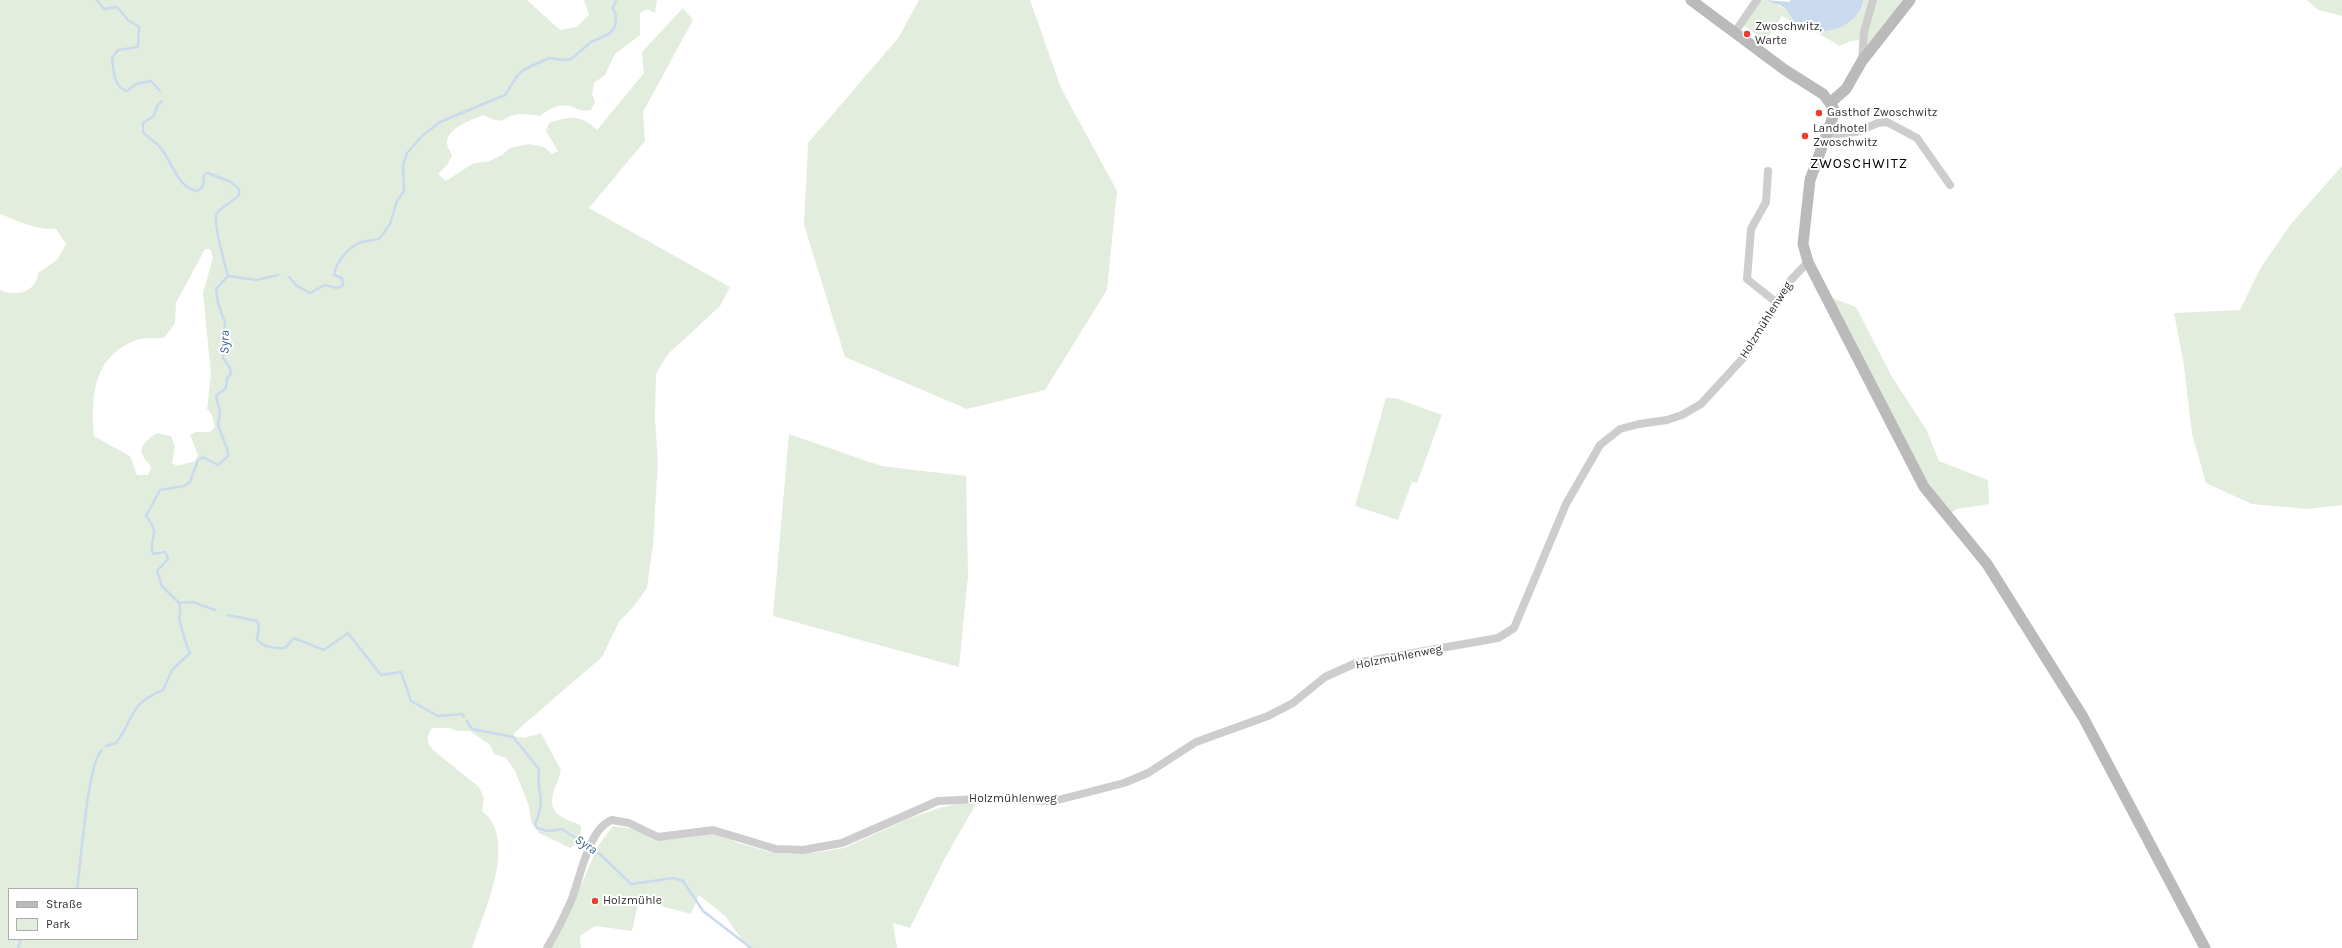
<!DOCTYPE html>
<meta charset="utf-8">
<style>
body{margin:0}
#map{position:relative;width:2342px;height:948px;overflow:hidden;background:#fff;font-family:Karla,sans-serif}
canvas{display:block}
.legend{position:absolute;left:8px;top:888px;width:130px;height:52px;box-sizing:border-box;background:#fff;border:1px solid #acacac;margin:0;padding:5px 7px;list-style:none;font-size:12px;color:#303030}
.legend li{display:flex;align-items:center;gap:8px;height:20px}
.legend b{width:20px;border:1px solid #acacac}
</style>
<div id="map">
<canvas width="2342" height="948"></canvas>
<ul class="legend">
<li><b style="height:5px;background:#bababa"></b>Straße</li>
<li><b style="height:11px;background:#e3eddd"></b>Park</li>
</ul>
</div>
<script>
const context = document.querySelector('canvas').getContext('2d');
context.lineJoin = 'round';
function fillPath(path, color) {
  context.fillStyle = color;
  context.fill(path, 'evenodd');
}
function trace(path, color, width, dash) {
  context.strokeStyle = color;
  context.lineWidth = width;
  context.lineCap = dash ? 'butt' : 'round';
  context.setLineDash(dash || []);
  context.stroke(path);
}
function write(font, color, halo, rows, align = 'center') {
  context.font = font + ' Karla,sans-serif';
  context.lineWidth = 4;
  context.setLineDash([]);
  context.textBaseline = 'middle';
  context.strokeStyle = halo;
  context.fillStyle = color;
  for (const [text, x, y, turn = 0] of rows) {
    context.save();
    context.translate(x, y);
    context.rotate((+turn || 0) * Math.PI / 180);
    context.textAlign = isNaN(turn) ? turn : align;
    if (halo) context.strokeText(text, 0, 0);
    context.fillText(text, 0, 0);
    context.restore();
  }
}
const green = new Path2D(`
 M0,0h527l33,30 16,-3 13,-12 -5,-15h73l-2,13 -8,-4 -7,4v22l-25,19 -10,21 -11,8 -2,11 3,8 -4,8c-10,2 -12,-1 -21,-4 -11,-3 -22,4 -30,10 -6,-1 -13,-2 -19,-2 -20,1 -13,14 -37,1 -11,4 -38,13 -37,28 0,3 3,8 5,12l-4,9 -10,10 8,7 26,-17 17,-3 13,-6 8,-7 18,-4 16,3 8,7 6,-3 -12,-20 3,-8c21,-7 31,-9 48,7l47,-57 -2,-21 41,-44 10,12 -50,92 2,29 -56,67 141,79 -10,19 -53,49 -11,19 -1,45 3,43 -5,82 -6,44 -13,18 -15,16 -17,35 -88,76v3l10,2 17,-5 20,37c-3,16 -19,35 1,47 7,5 13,4 19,9 0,11 -2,17 -11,22l-31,-15 -8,-11 -2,-16 -14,-35 -9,-13 -12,-4 -4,-9 -20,-14h-13l-7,-3h-18c-6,9 -6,14 1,22l46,37 5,11 -2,13c37,28 2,101 -10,137h-472v-658c16,7 36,3 38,-17l19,-13 9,-16 -10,-15c-21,1 -37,-8 -56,-15zM205,249h5l3,8 -10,36 8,82 -4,34 5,6 3,12 -5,5h-14l-6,3 8,20 -3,6 -18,5 -5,-3 3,-16 -4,-11 -14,-3c-7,5 -20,13 -14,23 2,5 6,6 8,11l-3,8h-11l-7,-19 -36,-20c-3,-41 -1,-80 43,-96 8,-3 19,-1 27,-2l11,-15 1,-20zM9,889h128v50h-128z
 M919,0h111l31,88 56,103 -10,99 -62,100 -78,19 -122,-52 -41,-132 4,-82 91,-106z
 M1760,0h7l21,10 74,-3 2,-7h6l-10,40 -9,1 -11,5 -26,-15 -5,1 -27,-16 -19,29 -3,-2 3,-5 -20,-13z
 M1875,0h32l-37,45h-3l-1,-7z
 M2307,0h35v16l-24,-6z
 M2342,166v339l-35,4 -55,-5 -46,-21 -14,-49 -8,-68 -10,-53 66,-3 20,-41 30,-44z
 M1827,296l29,11 36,70 34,52 13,32 49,19 1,24 -33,5 -10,8z
 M1386,398h9l47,17 -25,68 -5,-1 -14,38 -43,-14z
 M789,434l92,32 85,10 2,100 -9,91 -186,-51z
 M961,803l15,1 -31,54 -35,70 -17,-5 4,25h-149l-23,-32 -26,-21 -8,19 -52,-14 -7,31 -37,-5 -15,10 1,12h-31l29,-58 19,-44 15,-20 22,3 21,12 64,-8 15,9 32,9 18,3 27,-1 32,-5 64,-29 31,-11z`);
const water = new Path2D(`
 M1767,0l22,2 2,-2h73c-8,29 -43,40 -68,23 -6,-5 -7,-13 -13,-16 -5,-4 -10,-2 -16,-7z`);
const stream = new Path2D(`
 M97,0l7,9 13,-2 11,13 11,7 -1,20 -20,3 -6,8c2,13 1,29 15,33l9,-7 15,-3 9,10
 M162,101l-5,5 -3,10 -11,7v9c6,7 14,10 20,19 10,14 16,38 35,40l5,-5 1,-11 4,-2 23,9 8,7v6c-6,7 -17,11 -22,18 -5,7 8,52 11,63l-12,13 2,14 7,20 -2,35 7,10 1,6 -4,4 -1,10 -10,8 4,17 -2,12 10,26v5l-10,9 -15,-8 -5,3 -8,22 -6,4 -24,4 -14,26c17,21 1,22 7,38l12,-2 3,7 -11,12 5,15 17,17 14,-1 22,8
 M228,276l28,4 22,-5
 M289,277l8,9 13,7 15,-8 12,3 6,-3 -1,-7 -8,-3c2,-13 15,-29 28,-33 6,-2 12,-1 18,-4l10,-14 7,-23 7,-10 -1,-26 4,-12 15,-17 18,-14 65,-27 12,-19 8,-7 24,-11 13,2 9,-1 20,-17 18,-8 6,-7 1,-11 -3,-8 3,-8
 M228,615l29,6 2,5 -2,13c5,8 19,10 28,9l9,-10 30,12 24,-17 33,42 20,-3 10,29 27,15 24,-2 2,3
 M467,721l5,8 41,8 26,32c-3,26 8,28 -4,55l2,4 11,3 14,-2 39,26 30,29 43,-6 9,3 20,30 48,37
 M106,746l10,-3c20,-26 11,-38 47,-53l9,-20 18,-17c-5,-10 -7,-20 -10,-31 -2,-7 2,-12 -1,-19
 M77,889c4,-24 10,-126 25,-139
 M18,948l3,-9`);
const street = new Path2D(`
 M1735,32l22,-32
 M1862,61l2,-29 9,-32
 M1826,133l12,1 18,-2 22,-9 9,-1 30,16 33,47
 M1768,171l-2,31 -15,27 -4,50 30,24
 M547,948c9,-15 17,-31 24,-47 9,-21 17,-73 41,-81l17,3 29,14 55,-7 63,19 27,1 39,-7 96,-42 41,-2 75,2 70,-18 24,-10 48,-31 72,-26 25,-13 32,-26 31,-14 142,-25 16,-10 52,-124 34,-59 20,-16 19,-5 28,-4 15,-5 19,-11 45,-49 43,-73 19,-20`);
const secondary = new Path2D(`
 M1691,0l94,70 38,24 10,13 1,7 -24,66 -7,64 5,18 116,225 63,77 96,153 122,231
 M1831,102l15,-13 16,-28 48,-61`);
const markers = [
 [1747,34,4,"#ed3b2c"],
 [1819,113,4,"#ed3b2c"],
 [1805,136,4,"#ed3b2c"],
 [595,901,4,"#ed3b2c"]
];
const poiNames = [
 ["Zwoschwitz,",1755,27],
 ["Warte",1755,41],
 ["Gasthof Zwoschwitz",1827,113],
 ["Landhotel",1813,129],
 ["Zwoschwitz",1813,143],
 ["Holzmühle",603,901]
];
const streetNames = [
 ["Holzmühlenweg",1766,320,-58],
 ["Holzmühlenweg",1399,657,-11],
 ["Holzmühlenweg",1013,799]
];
const waterNames = [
 ["Syra",225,342,-89],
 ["Syra",586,845,34]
];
const quarterNames = [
 ["ZWOSCHWITZ",1859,164]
];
fillPath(green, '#e3eddd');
fillPath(water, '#c9daee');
trace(stream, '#c9daee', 2.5);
trace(street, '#cdcdcd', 8);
trace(secondary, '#bababa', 11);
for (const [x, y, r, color] of markers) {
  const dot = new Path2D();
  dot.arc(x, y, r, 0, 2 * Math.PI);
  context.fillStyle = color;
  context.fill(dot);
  trace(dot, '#fff', 1.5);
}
write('12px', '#303030', '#fff', poiNames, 'left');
write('12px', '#303030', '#fff', streetNames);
write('italic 13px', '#396496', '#fff', waterNames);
context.letterSpacing = '1px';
write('14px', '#000', '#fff', quarterNames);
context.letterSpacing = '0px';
</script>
